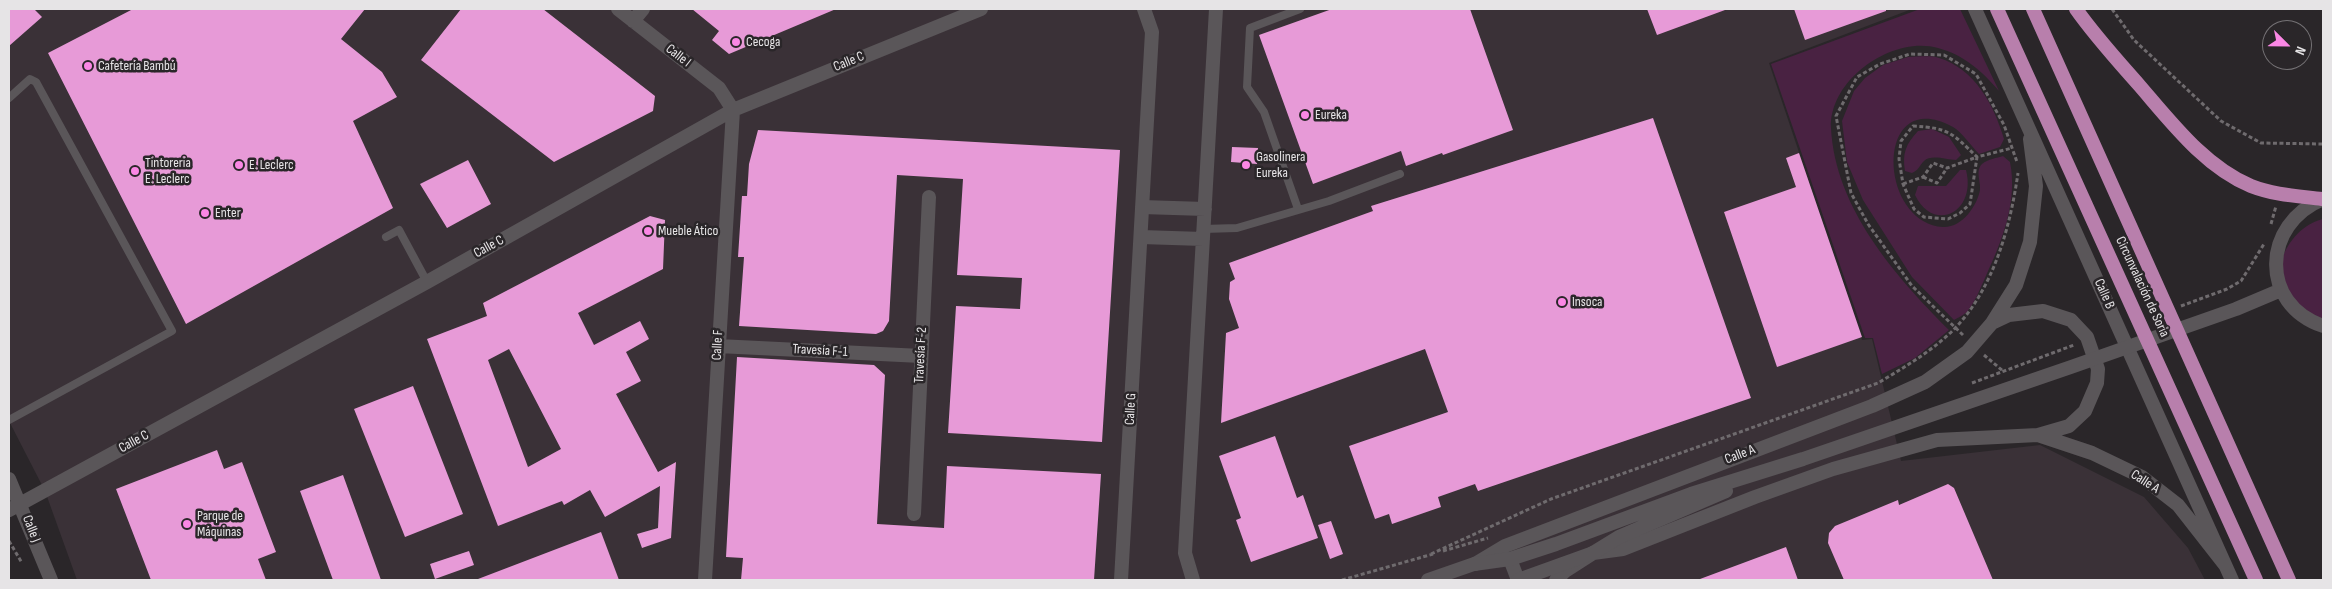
<!DOCTYPE html>
<meta charset="utf-8">
<style>
body{margin:0}
#map{position:relative;width:2332px;height:589px;overflow:hidden;background:#2a2629;font-family:"Sofia Sans Condensed",sans-serif}
canvas{display:block}
.frame{position:absolute;inset:0;border:10px solid #e6e4e6;pointer-events:none}
.north{position:absolute;left:2262px;top:20px;width:50px;height:50px;box-sizing:border-box;background:#2a2629;border:1px solid #757275;border-radius:50%;rotate:113deg;font-size:14px;font-weight:700;line-height:20px;text-align:center;color:#e6e4e6}
.north::after{content:'';display:block;margin:auto;width:18px;height:22px;background:#fb87e5;clip-path:polygon(50% 0,100% 100%,50% 72%,0 100%)}
</style>
<div id="map">
<canvas width="2332" height="589"></canvas>
<div class="frame"></div>
<div class="north">N</div>
</div>
<script>
const context = document.querySelector('canvas').getContext('2d');
context.lineJoin = 'round';
function fillPath(path, color) {
  context.fillStyle = color;
  context.fill(path, 'evenodd');
}
function trace(path, color, width, dash) {
  context.strokeStyle = color;
  context.lineWidth = width;
  context.lineCap = dash ? 'butt' : 'round';
  context.setLineDash(dash || []);
  context.stroke(path);
}
function write(font, color, halo, rows, align = 'center') {
  context.font = font + ' "Sofia Sans Condensed",sans-serif';
  context.lineWidth = 5;
  context.setLineDash([]);
  context.textBaseline = 'middle';
  context.strokeStyle = halo;
  context.fillStyle = color;
  for (const [text, x, y, turn = 0] of rows) {
    context.save();
    context.translate(x, y);
    context.rotate((+turn || 0) * Math.PI / 180);
    context.textAlign = isNaN(turn) ? turn : align;
    if (halo) context.strokeText(text, 0, 0);
    context.fillText(text, 0, 0);
    context.restore();
  }
}
const built = new Path2D(`
 M9,9h1903l-143,54 93,277 10,-1 29,122 139,-16 104,52 44,51 17,32h-2128l-32,-89 -36,-70z`);
const green = new Path2D(`
 M1920,9h40l39,82c-17,-20 -35,-36 -61,-43 -45,-13 -109,31 -107,80 4,80 64,148 118,202l-34,28 -33,16 -9,-36h-8l-94,-274z
 M1908,57c9,0 22,-2 31,1 36,11 55,47 65,81l-4,8 -21,7c-8,-8 -17,-22 -26,-27 -79,-43 -76,96 -10,100 19,1 34,-21 37,-37 1,-9 -5,-19 2,-26 6,-5 15,-6 21,-8l7,6c8,40 -8,79 -25,116 -5,11 -10,24 -18,34 -4,3 -9,6 -13,8l-42,-43 -49,-77 -16,-38 -5,-41 12,-30 11,-13 18,-13z
 M1932,129l17,8 12,18 -5,5c-9,0 -25,-6 -32,1 -5,5 -5,9 -12,12l-7,-2c-3,-18 1,-27 13,-40z
 M1960,170h6c11,42 -32,64 -51,25l3,-9h28z
 M2323,219v111l-38,-32c-1,-11 -6,-29 -3,-39 6,-18 22,-36 41,-40z`);
const building = new Path2D(`
 M9,9h25l8,8 -33,29z
 M133,9h232l-24,30 41,33 15,25 -44,24 40,87 -207,116 -138,-271z
 M461,9h82l112,87 -2,15 -99,51 -133,-102z
 M692,9h144l-107,45 -17,-14 7,-9z
 M1332,9h138l43,121 -70,25 -1,-2 -36,13 -5,-15 -88,33 -54,-149z
 M1647,9h78v1l-68,25z
 M1794,9h92v2l-81,29z
 M1653,118l98,280 -273,93 -3,-7 -37,13 3,10 -49,17 -3,-10 -14,5 -26,-73 99,-34 -23,-63 -204,74 5,-90 13,-5 -10,-29 1,-17 5,-3 -6,-16 144,-52 -2,-5z
 M758,130l362,20 -18,292 -154,-9 8,-127 64,3 2,-31 -65,-3 6,-96 -66,-4 -8,146 -6,10 -7,3 -137,-8 5,-69h-6l4,-61h5l2,-32z
 M1232,147l26,1 -1,16 -26,-2z
 M1799,153l63,184 -85,30 -53,-155 72,-25 -10,-29z
 M468,160l23,44 -44,24 -27,-44z
 M650,216l15,4 -2,49 -85,44 16,32 46,-24 9,18 -23,13 15,29 -25,13 42,78 18,-10 -5,76 -29,10 -5,-14 21,-6 2,-42 -55,31 -15,-27 -26,15 -2,-4 -64,25 -71,-187 60,-23 -4,-13zM509,349l52,100 -33,18 -40,-107z
 M737,357l137,8 11,10 -8,149 67,4 3,-62 154,8 -7,106h-353l2,-22 -17,-1z
 M413,386l50,128 -58,23 -51,-128z
 M1275,436l22,62 6,-3 15,43 -67,24 -15,-42 5,-2 -22,-62z
 M217,450l7,19 18,-7 34,90 -18,7 8,21h-115l-35,-91z
 M343,475l38,105h-48l-33,-89z
 M1948,484l6,4 39,92h-149l-16,-37 1,-10 6,-7 63,-26 1,5z
 M1331,521l12,33 -13,5 -12,-34z
 M601,532l18,48h-141v-1z
 M1786,547l12,33h-97l-1,-1z
 M469,551l5,14 -39,14 -5,-15z`);
const path = new Path2D(`
 M2112,9l22,31 87,81 40,22 62,1
 M1923,177l14,6 10,-15
 M1903,184l20,-7 10,-14 14,5 30,-11 -7,47 -10,9 -12,6 -24,-2 -10,-8 -11,-25 -4,-25 2,-18 12,-15c36,2 39,7 64,31l35,-9
 M2271,224l5,-18
 M2181,306l46,-17 14,-8 23,-37
 M1963,335l-51,-49 -44,-62 -17,-31 -15,-77 21,-39 23,-13 30,-10 34,1 32,19 28,51 13,37
 M1984,355l19,16
 M1972,383l102,-38
 M9,541l13,22
 M1443,551l45,-13
 M1431,554l120,-55 327,-116c25,-15 49,-29 70,-48 44,-40 62,-106 70,-162
 M1342,580l91,-26`);
const service = new Path2D(`
 M9,98l21,-19 6,3 136,249 -163,89
 M1298,209l-34,-97 -17,-25 3,-59 50,-19
 M1203,229l34,-1 92,-27 71,-27
 M386,237l13,-7 28,52`);
const minor = new Path2D(`
 M618,9l101,79 14,22
 M1975,9l257,571
 M633,21l10,-12
 M1142,207l63,2
 M1141,237l62,2
 M1992,323l24,-38 14,-43 6,-56 -6,-47
 M718,346l203,10
 M9,479l42,101
 M9,510l418,-228 306,-172 248,-101
 M914,514l15,-317
 M1510,559l8,21
 M1475,564l30,-18 367,-140 53,-24 42,-30 25,-29 17,-8 34,-4 28,9 16,17 11,32 -1,14 -12,28 -16,15 -31,9
 M705,580l28,-470
 M1121,580l31,-548 -8,-23
 M1193,580l-8,-27 31,-544
 M1556,580l9,-9 28,-18 30,-4 132,-52 78,-28 104,-29 101,-5 54,18 50,24 36,28 47,60`);
const tertiary = new Path2D(`
 M2323,199c-61,25 -64,105 0,127
 M1428,580l46,-16 36,-5 46,-15 135,-50 112,-35 268,-92 165,-58 45,-19
 M1518,580l75,-27 26,-16 107,-46`);
const trunk = new Path2D(`
 M1997,9l259,571
 M2033,9l256,571
 M2076,9c19,27 41,51 63,76 32,37 66,82 112,101 23,9 47,10 71,13`);
const markers = [
 [736,42,5,"#fb87e5"],
 [88,66,5,"#fb87e5"],
 [1305,115,5,"#fb87e5"],
 [239,165,5,"#fb87e5"],
 [1246,165,5,"#fb87e5"],
 [135,171,5,"#fb87e5"],
 [205,213,5,"#fb87e5"],
 [648,231,5,"#fb87e5"],
 [1562,302,5,"#fb87e5"],
 [187,524,5,"#fb87e5"]
];
const poiNames = [
 ["Cecoga",746,42],
 ["Cafetería Bambú",98,66],
 ["Eureka",1315,115],
 ["Gasolinera",1256,157],
 ["Eureka",1256,173],
 ["Tintoreria",145,163],
 ["E. Leclerc",145,179],
 ["E. Leclerc",249,165],
 ["Enter",215,213],
 ["Mueble Ático",658,231],
 ["Insoca",1572,302],
 ["Parque de",197,516],
 ["Máquinas",197,532]
];
const streetNames = [
 ["Calle I",678,56,38],
 ["Calle C",849,62,-22],
 ["Calle C",489,247,-29],
 ["Circunvalación de Soria",2142,287,65],
 ["Calle B",2104,294,66],
 ["Calle F",718,345,-87],
 ["Travesía F-1",820,351,3],
 ["Travesía F-2",921,355,-87],
 ["Calle G",1131,409,-87],
 ["Calle C",134,442,-29],
 ["Calle A",1740,455,-21],
 ["Calle A",2145,482,33],
 ["Calle J",31,529,69]
];
fillPath(built, '#3a3137');
fillPath(green, '#492242');
fillPath(building, '#e79ad7');
trace(path, '#6f6b6e', 3, [4, 2.5]);
trace(service, '#5a5659', 8);
trace(minor, '#5a5659', 14);
trace(tertiary, '#5a5659', 14);
trace(trunk, '#b87fac', 14);
for (const [x, y, r, color] of markers) {
  const dot = new Path2D();
  dot.arc(x, y, r, 0, 2 * Math.PI);
  context.fillStyle = color;
  context.fill(dot);
  trace(dot, '#2a2629', 2);
}
write('14px', '#e6e4e6', '#2a2629', poiNames, 'left');
write('14px', '#e6e4e6', '#2a2629', streetNames);
</script>
